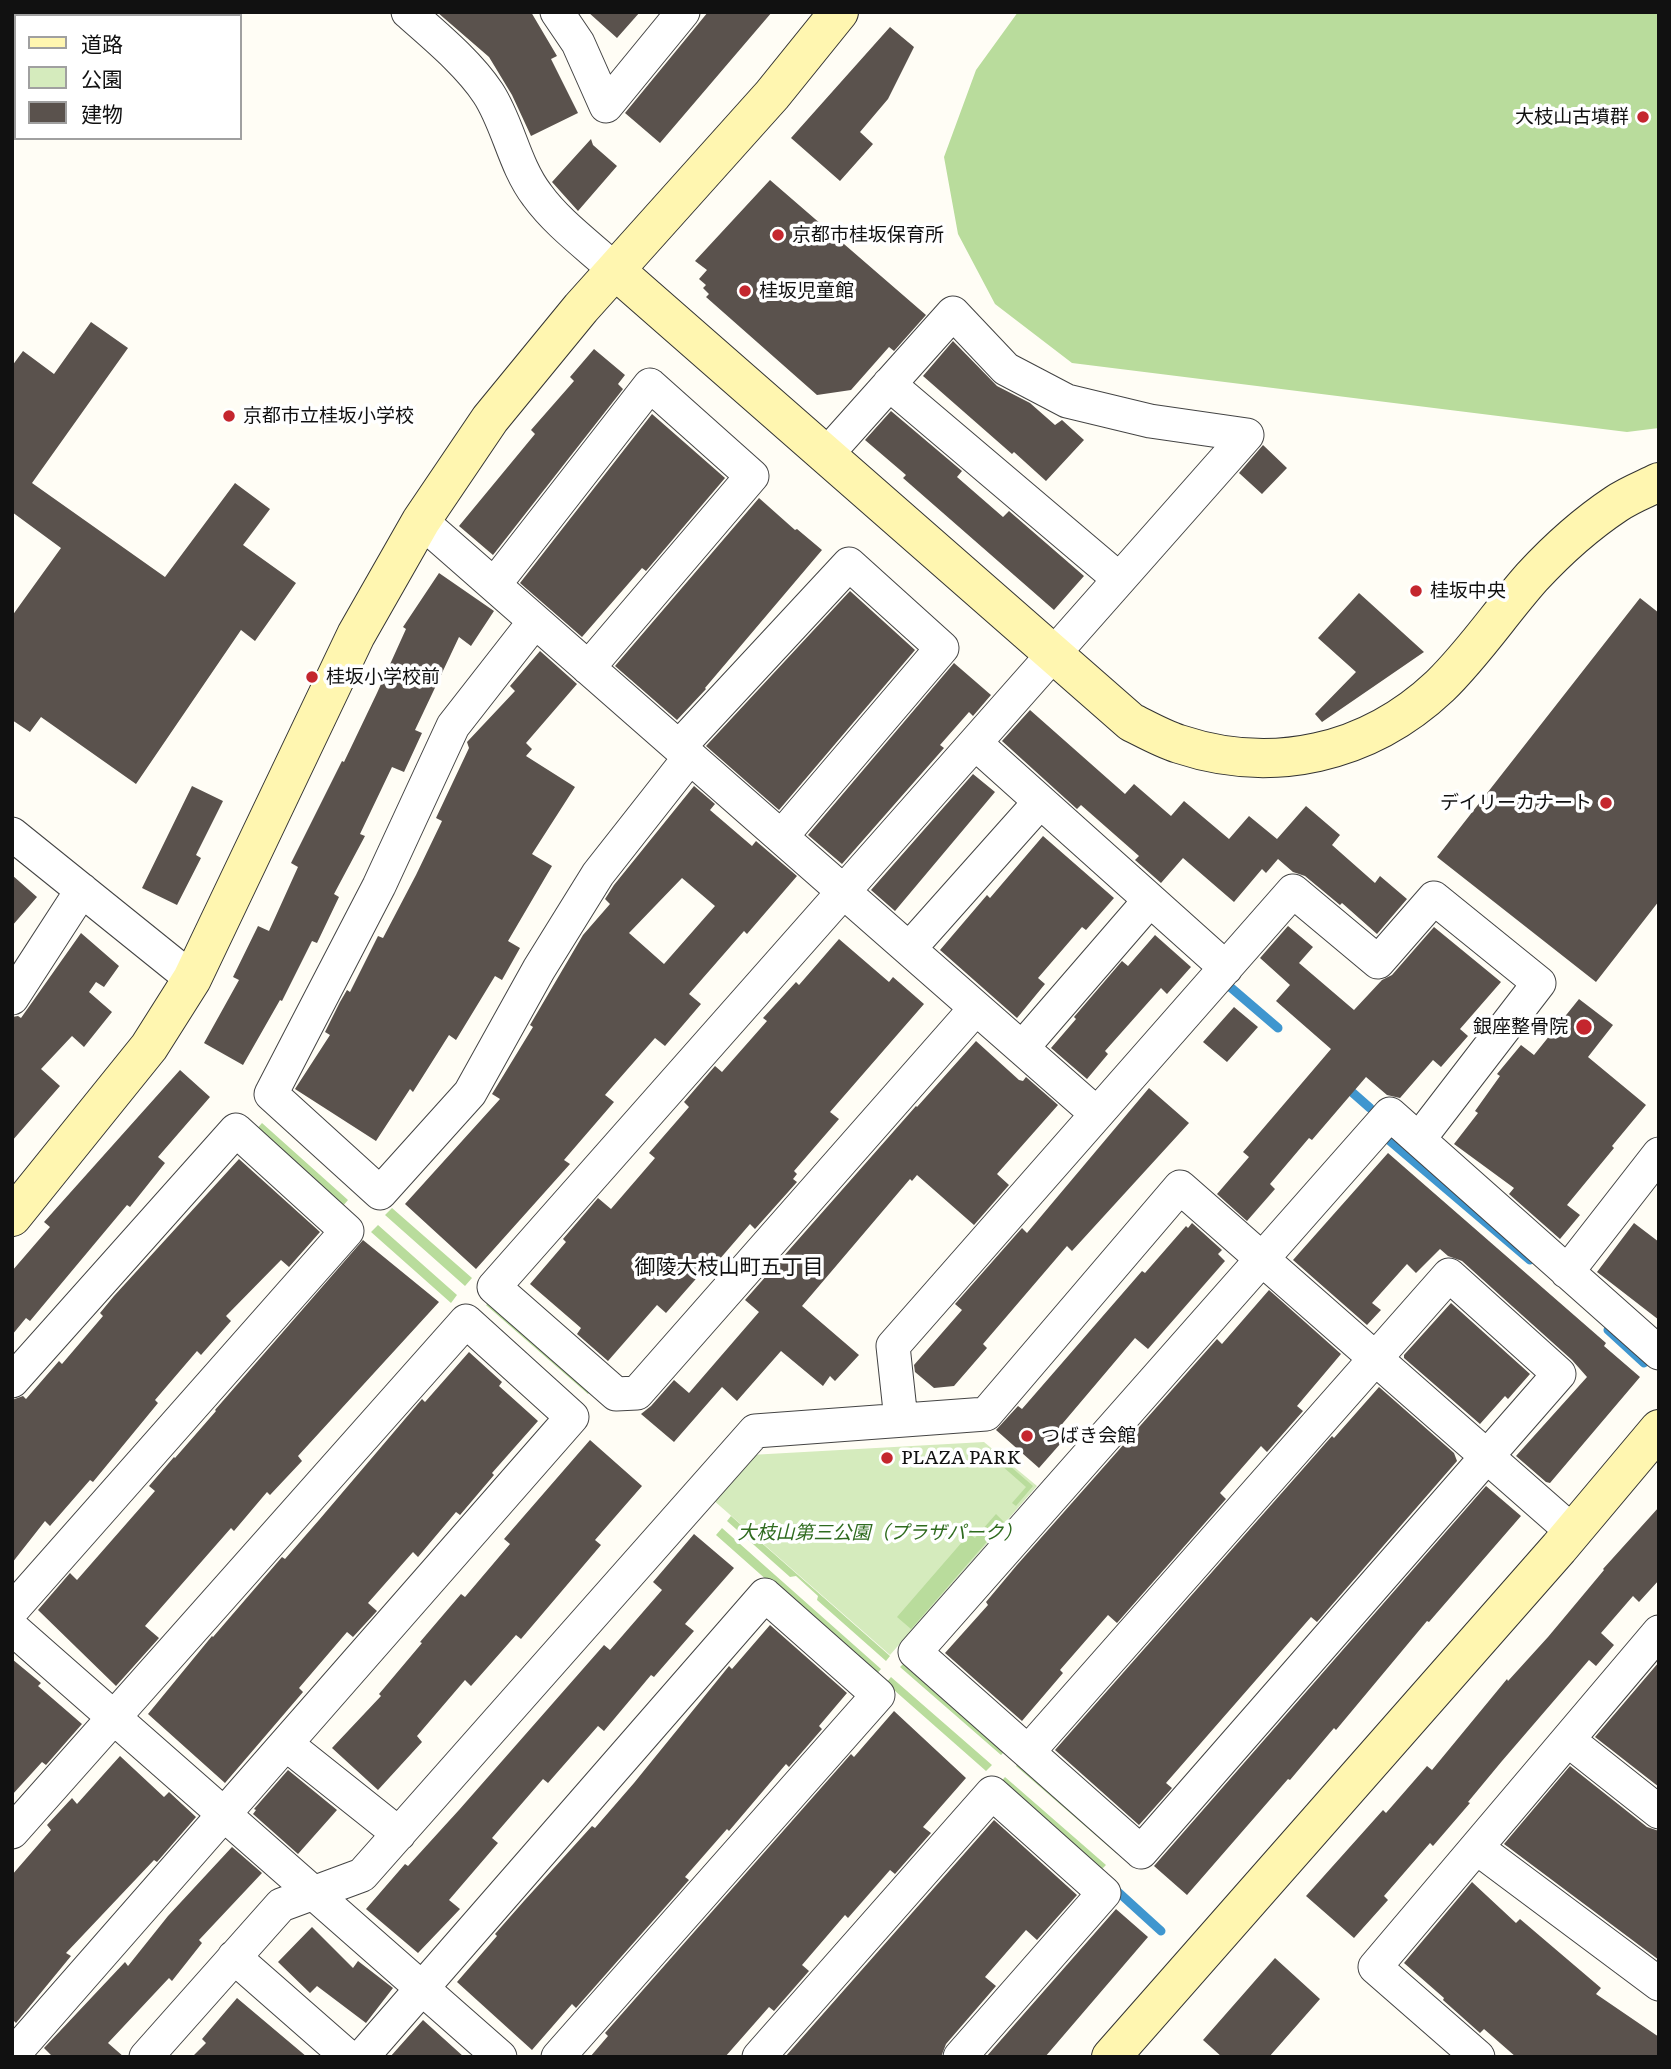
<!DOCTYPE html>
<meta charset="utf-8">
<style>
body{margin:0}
#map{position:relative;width:1671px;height:2069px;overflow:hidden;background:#fffdf5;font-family:Literata,"Noto Sans JP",serif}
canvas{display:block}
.frame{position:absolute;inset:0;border:14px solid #111;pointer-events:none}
.legend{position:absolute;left:14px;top:14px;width:228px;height:126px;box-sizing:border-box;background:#fff;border:2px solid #a0a0a0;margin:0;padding:9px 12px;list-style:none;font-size:21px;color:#111}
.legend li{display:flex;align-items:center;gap:14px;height:35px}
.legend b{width:35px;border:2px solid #a0a0a0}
</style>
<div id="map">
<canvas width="1671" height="2069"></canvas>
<div class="frame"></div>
<ul class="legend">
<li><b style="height:9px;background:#fff6b0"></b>道路</li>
<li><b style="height:19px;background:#d5ebbd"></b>公園</li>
<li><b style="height:19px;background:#5a524d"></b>建物</li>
</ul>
</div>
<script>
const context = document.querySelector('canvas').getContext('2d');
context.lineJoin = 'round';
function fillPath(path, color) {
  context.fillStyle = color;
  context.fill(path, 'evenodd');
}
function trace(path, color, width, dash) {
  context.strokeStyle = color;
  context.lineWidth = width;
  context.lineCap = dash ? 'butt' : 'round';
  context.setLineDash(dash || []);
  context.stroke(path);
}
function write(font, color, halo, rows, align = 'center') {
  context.font = font + ' Literata,"Noto Sans JP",serif';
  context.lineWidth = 7;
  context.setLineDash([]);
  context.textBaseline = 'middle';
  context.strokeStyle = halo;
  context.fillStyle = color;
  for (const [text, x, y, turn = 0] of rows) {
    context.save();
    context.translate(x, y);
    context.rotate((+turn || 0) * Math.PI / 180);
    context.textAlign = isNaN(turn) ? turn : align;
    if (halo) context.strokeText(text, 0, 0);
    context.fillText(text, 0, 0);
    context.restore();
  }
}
const green = new Path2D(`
 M984,1442l53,44 -147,169 -178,-156 38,-44z`);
const forest = new Path2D(`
 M1018,12h641v416l-32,4 -555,-69 -77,-59 -37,-70 -14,-77 32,-87z
 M262,1123l86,77 -6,7 -87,-76z
 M392,1208l80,70 -7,8 -80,-71z
 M378,1225l79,70 -6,8 -80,-71z
 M493,1298l102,88 -7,8 -102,-89z
 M988,1447l45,39 -17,20 -4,-3 14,-16 -41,-36z
 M996,1514l8,8 -93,107 -14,-12 72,-83 6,4z
 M731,1516l159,140 -4,5 -69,-61 1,-4 -22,-20 -6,1 -63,-56z
 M722,1528l159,141 -6,7 -159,-141z
 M906,1661l101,88 -6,6 -101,-88z
 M891,1677l101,88 -6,6 -100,-88z
 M1021,1760l101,87 -6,6 -100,-87z
 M1005,1777l101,88 -6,6 -101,-87z`);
const stream = new Path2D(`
 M1229,986l49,42
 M1345,1086l25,22
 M1390,1141l140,119
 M1608,1330l36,33
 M1117,1891l44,40`);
const building = new Path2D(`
 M437,12h94l26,44 -6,3 27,54 -47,23 -19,-41 -23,-38z
 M588,12h52l-23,26z
 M708,12h64l-112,131 -35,-30z
 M890,27l24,20 -26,52 -28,33 13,12 -33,37 -49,-43z
 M591,139l2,6 24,21 -39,45 -26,-29z
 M770,180l156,135 -32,36 -5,-4 -38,43 -34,5 -111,-98 3,-3 -6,-6 3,-3 -7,-6 8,-9 -12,-9z
 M91,322l37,26 -96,135 133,94 70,-94 35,26 -27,36 53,38 -41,58 -14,-11 -105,154 -95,-67 -11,15 -18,-12v-104l49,-68 -49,-36v-146l11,-15 31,23z
 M953,341l44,45 33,17 25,22 7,-5 22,20 -38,41 -32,-29 -2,2 -89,-78z
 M594,349l31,26 -7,9 5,5 -130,166 -34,-29 76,-92 -4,-4 43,-49 -4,-4z
 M891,411l71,60 -5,6 46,40 6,-6 75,65 -30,34 -151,-132 3,-3 -41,-35z
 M652,414l73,64 -79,93 -4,-3 -60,69 -62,-54z
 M1263,445l24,23 -25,26 -23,-21z
 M759,498l36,32 2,-1 25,21 -117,138 1,1 -29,31 -62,-54z
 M439,573l55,38 -23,35 -12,-9 -44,93 7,3 -18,39 -12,-5 -32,67 5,2 -31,58 5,3 -22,46 -5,-2 -30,60 -2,-1 -37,65 -39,-22 35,-63 -6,-3 25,-51 11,5 29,-64 -7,-4 51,-102 2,1 33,-69 29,-64 -3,-2z
 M850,591l65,59 -136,160 -73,-64z
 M1359,593l65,59 -102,70 -7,-8 41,-42 -38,-34z
 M1640,598l19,15v288l-63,81 -159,-125z
 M540,651l37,33 -51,59 6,6 -6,7 49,31 -43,67 20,12 -44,75 12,7 -18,32 -7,-4 -39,64 -7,-5 -36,57 -3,-3 -34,52 -81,-52 35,-54 -5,-3 15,-30 7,-12 3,2 28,-56 5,2 33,-63 26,-54 -6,-3 33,-70 -2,-6 48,-51 -5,-5z
 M954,663l37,32 -18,21 -4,-4 -29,33 4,3 -102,116 -34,-29z
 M1030,710l95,84 9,-10 37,32 13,-15 45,38 20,-23 28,23 29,-33 34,29 -8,10 43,38 5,-7 27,23 -30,35 -35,-31 -2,2 -35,-29 -12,-4 -15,-13 -12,14 -4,-4 -28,33 -51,-44 -22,25 -26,-23 4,-4 -58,-51 -4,4 -75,-68z
 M973,774l22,18 -100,119 -24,-21z
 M192,786l31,15 -27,54 5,3 -24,47 -35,-17z
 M694,786l21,18 -5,6 42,36 4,-5 41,35 -50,58 -3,-3 -55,63 12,10 -36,42 -10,-8 -50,57 9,7 -50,58 6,4 -94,105 -71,-65 95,-105 -8,-5 41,-67 -3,-2 53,-90 27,-31 -5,-5 9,-14zM682,878l33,28 -51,58 -35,-31z
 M1043,836l71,62 -28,32 -4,-3 -44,51 7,6 -28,34 -77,-68 47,-55 3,3z
 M12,875l25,22 -25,29z
 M1288,926l25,21 -14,16 55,47 28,-30 10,-5 42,-48 67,55 -41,47 8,7 -27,31 -8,-7 -33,38 -13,-3 -21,-18 -54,63 -3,-2 -39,46 5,5 -28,32 -30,-27 32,-37 -6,-5 88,-103 -55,-48 14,-16 -30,-27z
 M81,933l38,33 -15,21 -8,-5 -7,10 23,20 -28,35 -12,-11 -31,33 19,17 -48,55v-124l6,-1 3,2z
 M1155,935l36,32 -24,27 -6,-6 -56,63 3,3 -21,25 -36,-31 25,-29 -2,-2 48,-56 6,5z
 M839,939l50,43 4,-5 31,27 -94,108 9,7 -45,52 3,3 -4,5 4,3 -42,47 -5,-5 -38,44 -3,-4 -43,49 -9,-8 -49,56 -31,-27 4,-6 -51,-44 36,-42 -3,-3 35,-41 13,11 44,-51 -6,-5 40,-46 -5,-5 31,-36 7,6 45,-51 -4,-3 33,-36 3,3z
 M1579,999l34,26 -25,32 58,48 -34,41 2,2 -47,57 13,10 -20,24 -51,-45 5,-6 -60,-44 24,-31 -3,-2 25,-35 -3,-2 24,-29 13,10z
 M1234,1007l24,20 -31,35 -24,-20z
 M976,1041l43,39 4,1 3,-4 32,28 -61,69 12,11 -35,40 -57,-50 -5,6 -2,-2 -108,127 57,49 -24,26 -5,-5 -7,10 -42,-35 -44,50 -15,-14 -48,55 -33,-28 10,-8 23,-26 15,13 70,-81 -14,-12 171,-194 1,1z
 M180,1070l30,27 -52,60 7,6 -35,44 -3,-2 -97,116 -4,-3 -14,17v-64l38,-44 -6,-5z
 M1149,1088l40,35 -117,128 -5,-5 -84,98 4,4 -33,38 -20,2 -19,-16 -1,-7 48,-55 -7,-6 67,-76 5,5z
 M1388,1153l218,190 -2,3 36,31 -90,106 -4,-1 -30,-26 71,-79 -15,-17 -110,-99 -14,-5 -8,-7 -24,24 -9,-9 -35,39 9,7 -14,15 -74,-65z
 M239,1159l81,73 -31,35 -8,-7 -55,56 5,5 -30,34 -4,-4 -42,49 3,3 -65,79 -3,-2 -40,46 -5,-5 -33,42v-163l11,-4 3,3 33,-38 3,3 41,-48 -3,-3 14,-17z
 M1192,1223l30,27 -4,4 7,7 -77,88 -13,-11 -83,98 9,7 -22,25 -43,-38 22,-24 4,3 120,-138 3,2 41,-47 2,2z
 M1634,1223l25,19v78l-62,-48z
 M363,1240l76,62 -141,154 4,5 -32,34 -3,-3 -33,39 -3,-3 -86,98 14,12 -43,48 -78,-76 32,-37 7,7 78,-89 -6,-5 25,-29 1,1 41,-47 -1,-1z
 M1269,1290l72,64 -44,52 6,5 -36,41 -6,-6 -41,47 6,6 -109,124 -9,-8 -48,55 3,3 -41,48 -77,-68 43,-48 -2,-3 31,-37 200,-226 5,5z
 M1451,1303l79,71 -22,25 -3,-3 -25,28 -76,-66v-3z
 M469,1352l33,30 -3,4 39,35 -46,52 2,2 -34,40 -4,-3 -38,45 -5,-5 -45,51 9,8 -24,26 -6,-5 -48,56 4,4 -78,91 -77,-69 64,-78 1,1 69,-80 3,2 34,-39 103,-121 3,3z
 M1379,1387l75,66 3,8 -140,161 -6,-5 -145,166 6,5 -33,37 -84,-75 277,-314 2,2z
 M590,1440l52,46 -47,54 6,5 -80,94 -5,-4 -45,51 -6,-6 -48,56 5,6 -44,48 -46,-42 49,-52 -2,-2 43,-51 -2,-1 41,-48 4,3 45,-53 -6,-5z
 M1486,1486l35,30 -92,106 -2,-1 -91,109 -2,-2 -44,52 -2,-1 -101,116 -33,-29z
 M1659,1507v73l-20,22 -6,-6 -32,37 13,12 -18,21 -7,-6 -87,101 -34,41 2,1 -37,43 -3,-3 -46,53 4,4 -34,38 -48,-42 77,-86 3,3 41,-47 5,4 75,-91 1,2 40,-44 56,-67 -1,-1z
 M694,1534l40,34 -49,56 9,7 -40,46 -3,-2 -47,56 -6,-5 -50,57 -5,-4 -51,59 6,5 -49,57 11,9 -42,44 -52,-44 39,-45 3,2 51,-56 145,-165 6,5 52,-60 -9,-8z
 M770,1625l77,68 -28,33 3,3 -33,38 -3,-3 -57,67 -2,-2 -42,48 4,3 -113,128 -4,-4 -40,46 -75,-68 40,-46 -2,-2 29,-33 68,-75 3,2 39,-45 95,-117 3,3z
 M12,1659l29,24 -3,3 44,38 -36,41 -4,-3 -30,33z
 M1659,1662v125l-64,-50z
 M894,1711l72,67 -43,49 8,6 -36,41 -5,-4 -42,48 -3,-3 -43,50 7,6 -35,40 -5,-4 -44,50h-135l18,-21 -3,-3 246,-279 3,3z
 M120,1756l44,41 5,-5 27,25 -39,45 -3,-2 -88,93 5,3 -55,67 -4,-4v-144l39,-45 -4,-5 25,-27 5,6z
 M1570,1766l77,61 12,4v129l-155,-116z
 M288,1770l49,40 -39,44 -45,-40 3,-4 -2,-1z
 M994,1820l83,75 -40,45 -11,-10 -41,47 11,9 -50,58 -5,13h-156z
 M232,1847l30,26 -63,67 3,3 -30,38 -3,-3 -61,65 16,14h-71l-9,-9 81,-86 3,4 40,-50z
 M1472,1882l44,41 4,-4 81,69 -5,6 63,43v20h-143l-32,-28 -4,4 -37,-33 1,-2 -40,-35z
 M1116,1909l32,28 -103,120h-59z
 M312,1927l41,41 5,-7 35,27 -27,35 -49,-37 -7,7 -32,-31z
 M1275,1958l45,41 -51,58h-47l-19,-17z
 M237,1998l70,59h-115l14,-14 -4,-4z
 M423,2020l41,37h-74z`);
const street = new Path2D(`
 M408,12c27,24 60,51 80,81 20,30 26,72 49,102 21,29 52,51 78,75
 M557,12l21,31 28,63 77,-94
 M75,16l3,-4
 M12,86l4,-4
 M889,384l230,195
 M826,455l127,-142 53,56 61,32 83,20 97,14
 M421,521l676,593
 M494,585l156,-200 102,91 -164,192
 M535,621l-82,105 -74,160 -108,208 109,99 90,-100 69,-124 59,-95 92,-117
 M975,743l251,225
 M679,747l170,-183 93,84 -161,189
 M12,834l180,145
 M909,949l131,-147
 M12,998l70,-108
 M976,1008l-339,385 -21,1 -122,-107 753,-852
 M1022,1048l128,-148
 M1567,1272l92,-118
 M12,1381l224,-251 111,101 -335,379
 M901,1420l-8,-74 400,-455 85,71 56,-64 105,85 -120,156
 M12,1628l488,429
 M1568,1740l91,72
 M286,1744l113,90
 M1028,1752l421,-477 110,99 -418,478 -226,-200 475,-538 269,239
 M12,1832l454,-511 106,96 -560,639
 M1477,1848l182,136
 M234,1957l114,100
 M146,2057l135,-152 81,-30 393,-444 231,-17 194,-227 393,345
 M362,2057l403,-462 113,100 -320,362
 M759,2057l233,-264 112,100 -144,164
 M1478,2057l-103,-90 284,-335`);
const secondary = new Path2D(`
 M615,270l516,452c16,8 32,17 48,22 93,31 189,10 261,-58 34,-33 61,-74 92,-109 25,-27 54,-53 84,-73 13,-9 29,-15 43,-22
 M12,1217l137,-170 43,-68 164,-344 65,-114 69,-102 91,-111 191,-213 67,-83
 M1111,2057l448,-509 100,-119`);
const markers = [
 [1643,117,7,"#c4262e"],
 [778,235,7,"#c4262e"],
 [745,291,7,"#c4262e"],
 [229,416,7,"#c4262e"],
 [1416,591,7,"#c4262e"],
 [312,677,7,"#c4262e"],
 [1606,803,7,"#c4262e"],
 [1584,1027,9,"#c4262e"],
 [1027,1436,7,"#c4262e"],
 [887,1458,7,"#c4262e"]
];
const poiNames = [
 ["大枝山古墳群",1629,117,"right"],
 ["京都市桂坂保育所",792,235],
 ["桂坂児童館",759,291],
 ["京都市立桂坂小学校",243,416],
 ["桂坂中央",1430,591],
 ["桂坂小学校前",326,677],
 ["デイリーカナート",1592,803,"right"],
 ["銀座整骨院",1568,1027,"right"],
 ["つばき会館",1041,1436],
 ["PLAZA PARK",901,1458]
];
const parkNames = [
 ["大枝山第三公園（プラザパーク）",880,1533]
];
const neighbourhoodNames = [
 ["御陵大枝山町五丁目",729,1268]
];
fillPath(green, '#d5ebbd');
fillPath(forest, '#b9dc9c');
trace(stream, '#3f96cf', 9);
fillPath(building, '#5a524d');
trace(street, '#444', 35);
trace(secondary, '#333', 40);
trace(street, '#fff', 33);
trace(secondary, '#fff6b0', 38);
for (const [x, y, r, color] of markers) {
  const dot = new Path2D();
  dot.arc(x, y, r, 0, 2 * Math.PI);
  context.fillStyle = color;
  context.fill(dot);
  trace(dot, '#fff', 2.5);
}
write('19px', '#111', '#fff', poiNames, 'left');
write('italic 19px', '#2f6b1f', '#fff', parkNames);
write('21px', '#111', '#fff', neighbourhoodNames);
</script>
